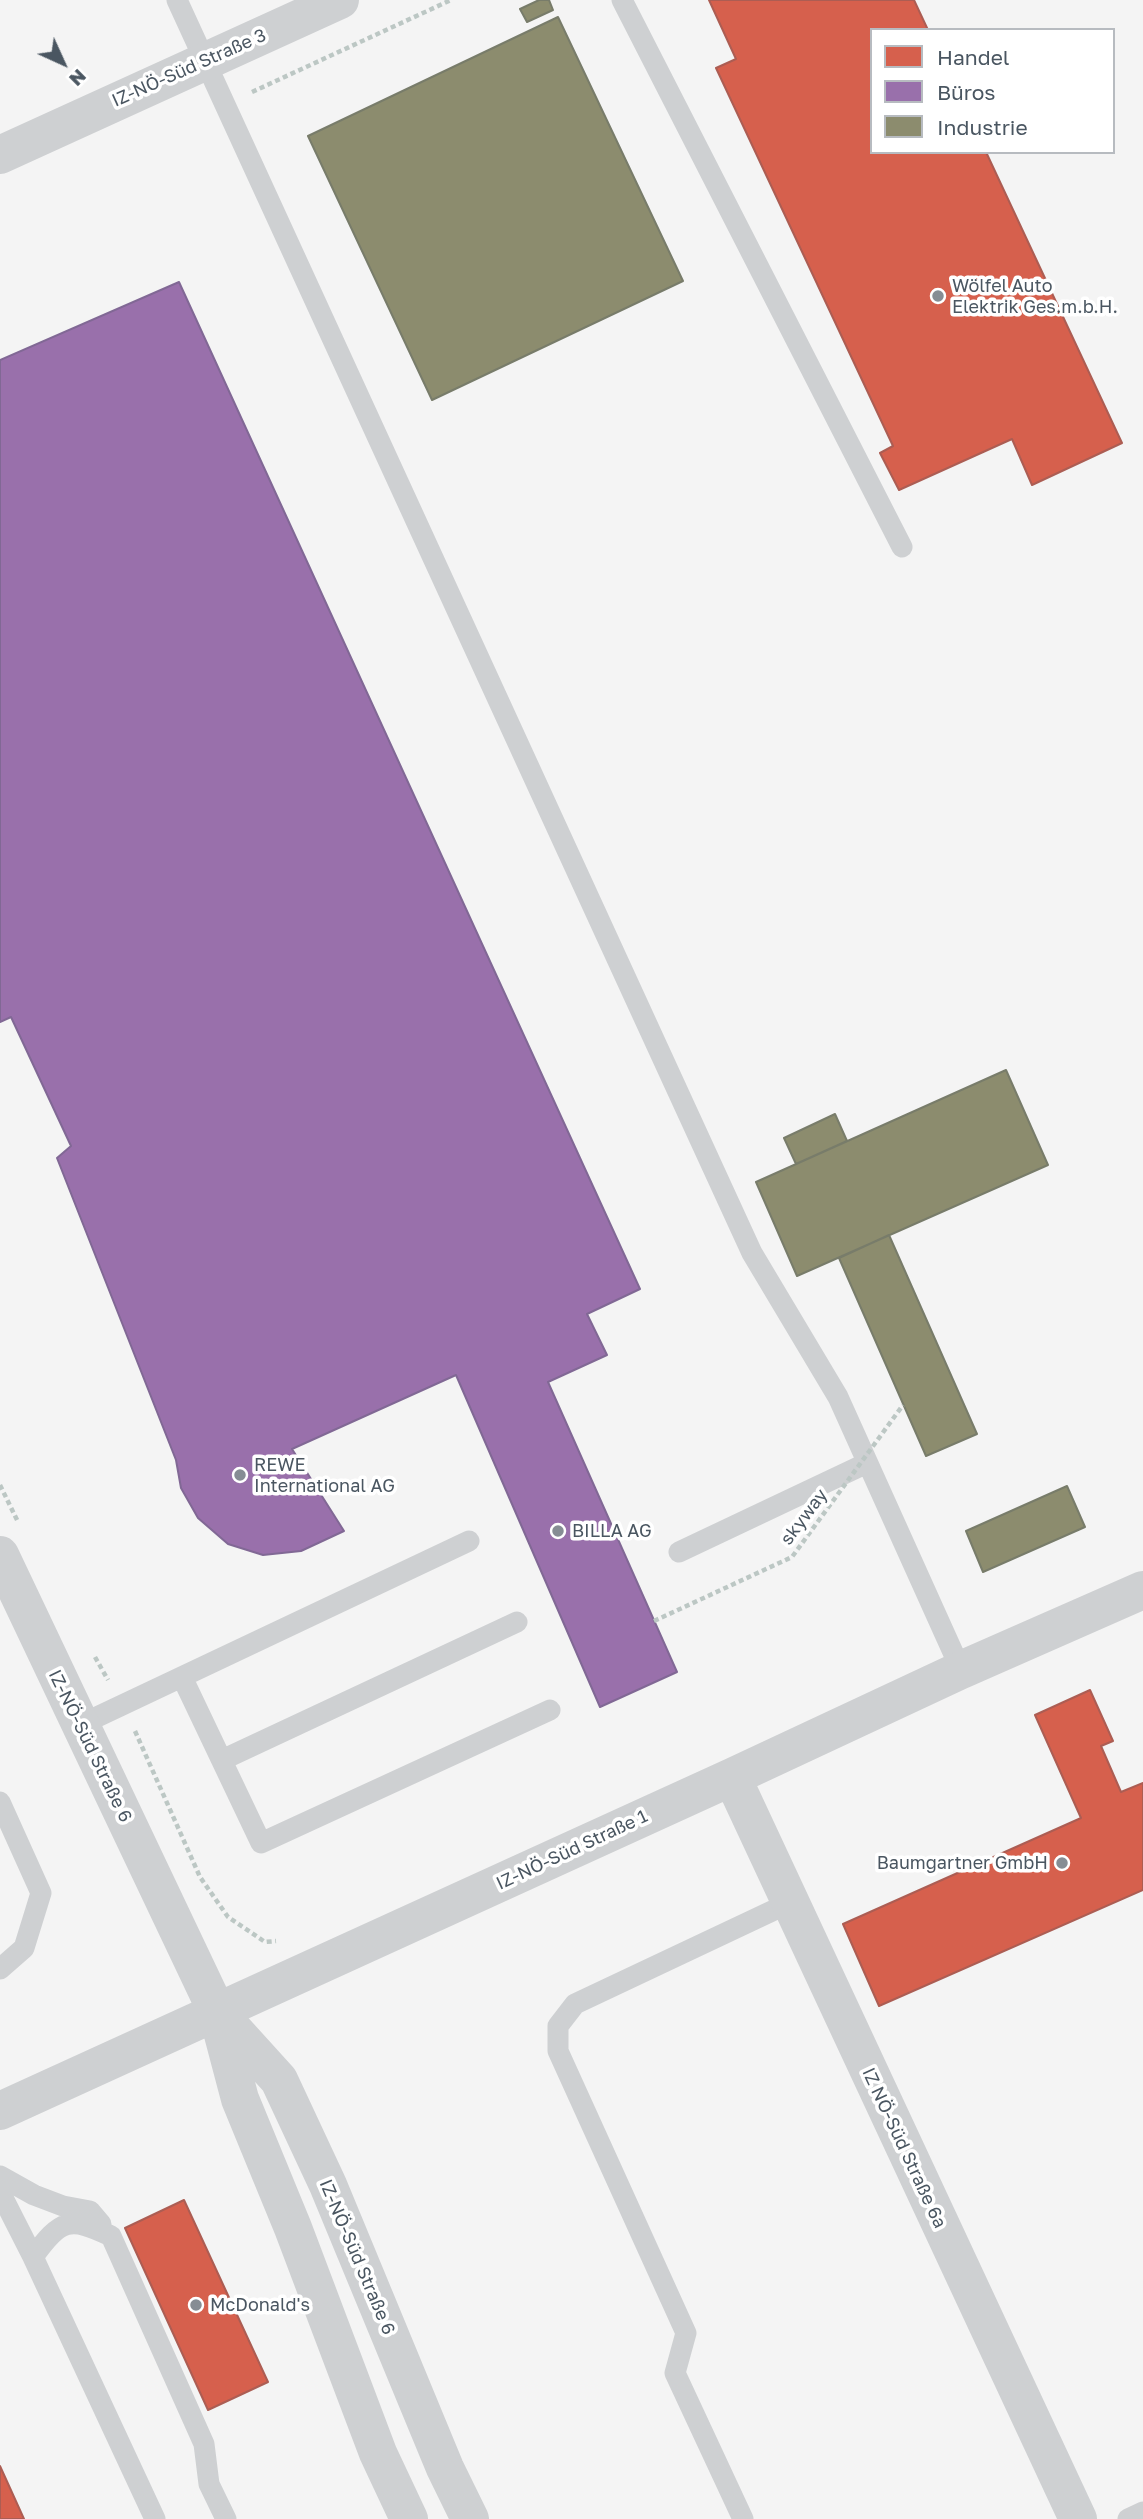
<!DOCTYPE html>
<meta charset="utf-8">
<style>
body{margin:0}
#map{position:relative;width:1143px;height:2519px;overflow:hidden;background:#f4f4f4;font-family:"Golos Text",sans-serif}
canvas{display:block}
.legend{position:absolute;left:870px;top:28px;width:245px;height:126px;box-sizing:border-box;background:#fff;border:2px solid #b7bbc0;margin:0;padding:9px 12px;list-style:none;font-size:21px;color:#4a5661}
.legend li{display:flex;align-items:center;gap:14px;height:35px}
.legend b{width:35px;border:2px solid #b7bbc0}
.north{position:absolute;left:28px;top:28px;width:70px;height:70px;-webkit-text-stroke:5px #fff;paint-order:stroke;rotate:135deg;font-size:19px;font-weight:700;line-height:28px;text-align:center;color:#4a5661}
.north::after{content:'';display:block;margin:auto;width:24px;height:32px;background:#4a5661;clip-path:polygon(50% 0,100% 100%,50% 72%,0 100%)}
</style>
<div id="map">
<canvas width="1143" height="2519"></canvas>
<ul class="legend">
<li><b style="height:19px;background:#d6604d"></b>Handel</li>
<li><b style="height:19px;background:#9970ab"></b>Büros</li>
<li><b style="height:19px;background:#8c8c6e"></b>Industrie</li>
</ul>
<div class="north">N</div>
</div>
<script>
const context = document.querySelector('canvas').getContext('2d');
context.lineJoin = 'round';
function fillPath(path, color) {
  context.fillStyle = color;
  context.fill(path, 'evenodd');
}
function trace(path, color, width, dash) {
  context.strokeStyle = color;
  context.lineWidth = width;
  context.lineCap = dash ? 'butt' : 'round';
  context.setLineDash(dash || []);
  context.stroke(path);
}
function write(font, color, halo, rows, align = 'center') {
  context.font = font + ' "Golos Text",sans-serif';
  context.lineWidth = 7;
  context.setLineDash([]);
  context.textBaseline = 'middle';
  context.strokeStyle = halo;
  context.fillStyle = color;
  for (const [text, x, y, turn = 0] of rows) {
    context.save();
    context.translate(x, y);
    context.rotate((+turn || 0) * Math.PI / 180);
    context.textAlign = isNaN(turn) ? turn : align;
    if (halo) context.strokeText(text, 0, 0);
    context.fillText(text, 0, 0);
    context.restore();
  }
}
const shops = new Path2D(`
 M709,0h205l14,30h-56v122h114l136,291 -90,42 -20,-46 -113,51 -19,-37 13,-7 -177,-378 20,-9z
 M1090,1690l23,51 -12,5 20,46 22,-9v107l-264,116 -36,-82 238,-106 -46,-103z
 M184,2200l84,182 -60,28 -83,-182z
 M0,2466l24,53h-24z`);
const offices = new Path2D(`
 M179,282l461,1007 -53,25 20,41 -59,27 129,290 -77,35 -144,-332 -164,74 52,82 -43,20 -38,4 -35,-11 -30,-26 -17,-30 -5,-28 -119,-302 14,-12 -60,-129 -11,5v-662z`);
const industry = new Path2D(`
 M539,0h10l4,10 -26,12 -7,-13z
 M558,17l125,264 -251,119 -124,-264z
 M1006,1070l42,95 -251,111 -41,-94z
 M835,1114l12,27 -51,23 -12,-26z
 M889,1235l88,199 -51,22 -87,-198z
 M1067,1486l18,41 -102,45 -17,-41z`);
const path = new Path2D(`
 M252,92l199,-92
 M0,1485l18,37
 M95,1657l13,23
 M135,1731l65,146 28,40 37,25 11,-1`);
const lane = new Path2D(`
 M177,0l575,1253 86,144 123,273
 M622,0l280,547
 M679,1552l188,-89
 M182,1677l79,166 289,-133
 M80,1725l389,-184
 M222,1760l295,-138
 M0,1802l41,91 -17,55 -24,21
 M0,2176l34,19 29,11 27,5 11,13
 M0,2192l33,65 122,262
 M33,2257c28,-38 36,-41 78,-21l93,208 5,40 17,35
 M743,2519l-68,-146 11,-40 -128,-282v-25l17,-22 214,-101
 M1128,2519l15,-7`);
const street = new Path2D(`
 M0,155l340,-155
 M0,1555l217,457 23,87 53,129 85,225 31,66
 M732,1777l346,742
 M221,2016l58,64 49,105 117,283 25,51
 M0,2111l732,-334 229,-107 182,-80`);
const pathBridge = new Path2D(`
 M654,1621l138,-64 111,-152`);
const markers = [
 [938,296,7,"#868d94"],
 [240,1475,7,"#868d94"],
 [558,1531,7,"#868d94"],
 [1062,1863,7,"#868d94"],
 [196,2305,7,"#868d94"]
];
const streetNames = [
 ["IZ-NÖ-Süd Straße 3",189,68,-24],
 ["skyway",804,1517,-53],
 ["IZ-NÖ-Süd Straße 6",90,1746,64],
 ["IZ-NÖ-Süd Straße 1",572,1850,-25],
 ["IZ NÖ-Süd Straße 6a",904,2148,65],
 ["IZ-NÖ-Süd Straße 6",357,2257,67]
];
const poiNames = [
 ["Wölfel Auto",952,286],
 ["Elektrik Ges.m.b.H.",952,307],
 ["REWE",254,1465],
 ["International AG",254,1486],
 ["BILLA AG",572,1531],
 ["Baumgartner GmbH",1048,1863,"right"],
 ["McDonald's",210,2305]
];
fillPath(shops, '#d6604d');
trace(shops, '#ac5d53', 2);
fillPath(offices, '#9970ab');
trace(offices, '#816895', 2);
fillPath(industry, '#8c8c6e');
trace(industry, '#787c6a', 2);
trace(path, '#bcc7c4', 4.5, [5, 3.5]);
trace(lane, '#ced0d2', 21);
trace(street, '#ced0d2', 38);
trace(pathBridge, '#bcc7c4', 4.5, [5, 3.5]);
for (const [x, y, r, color] of markers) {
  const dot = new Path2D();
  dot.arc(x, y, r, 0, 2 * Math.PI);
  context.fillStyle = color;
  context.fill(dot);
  trace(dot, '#fff', 2.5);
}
write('18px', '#4a5661', '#fff', streetNames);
write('18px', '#4a5661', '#fff', poiNames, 'left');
</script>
